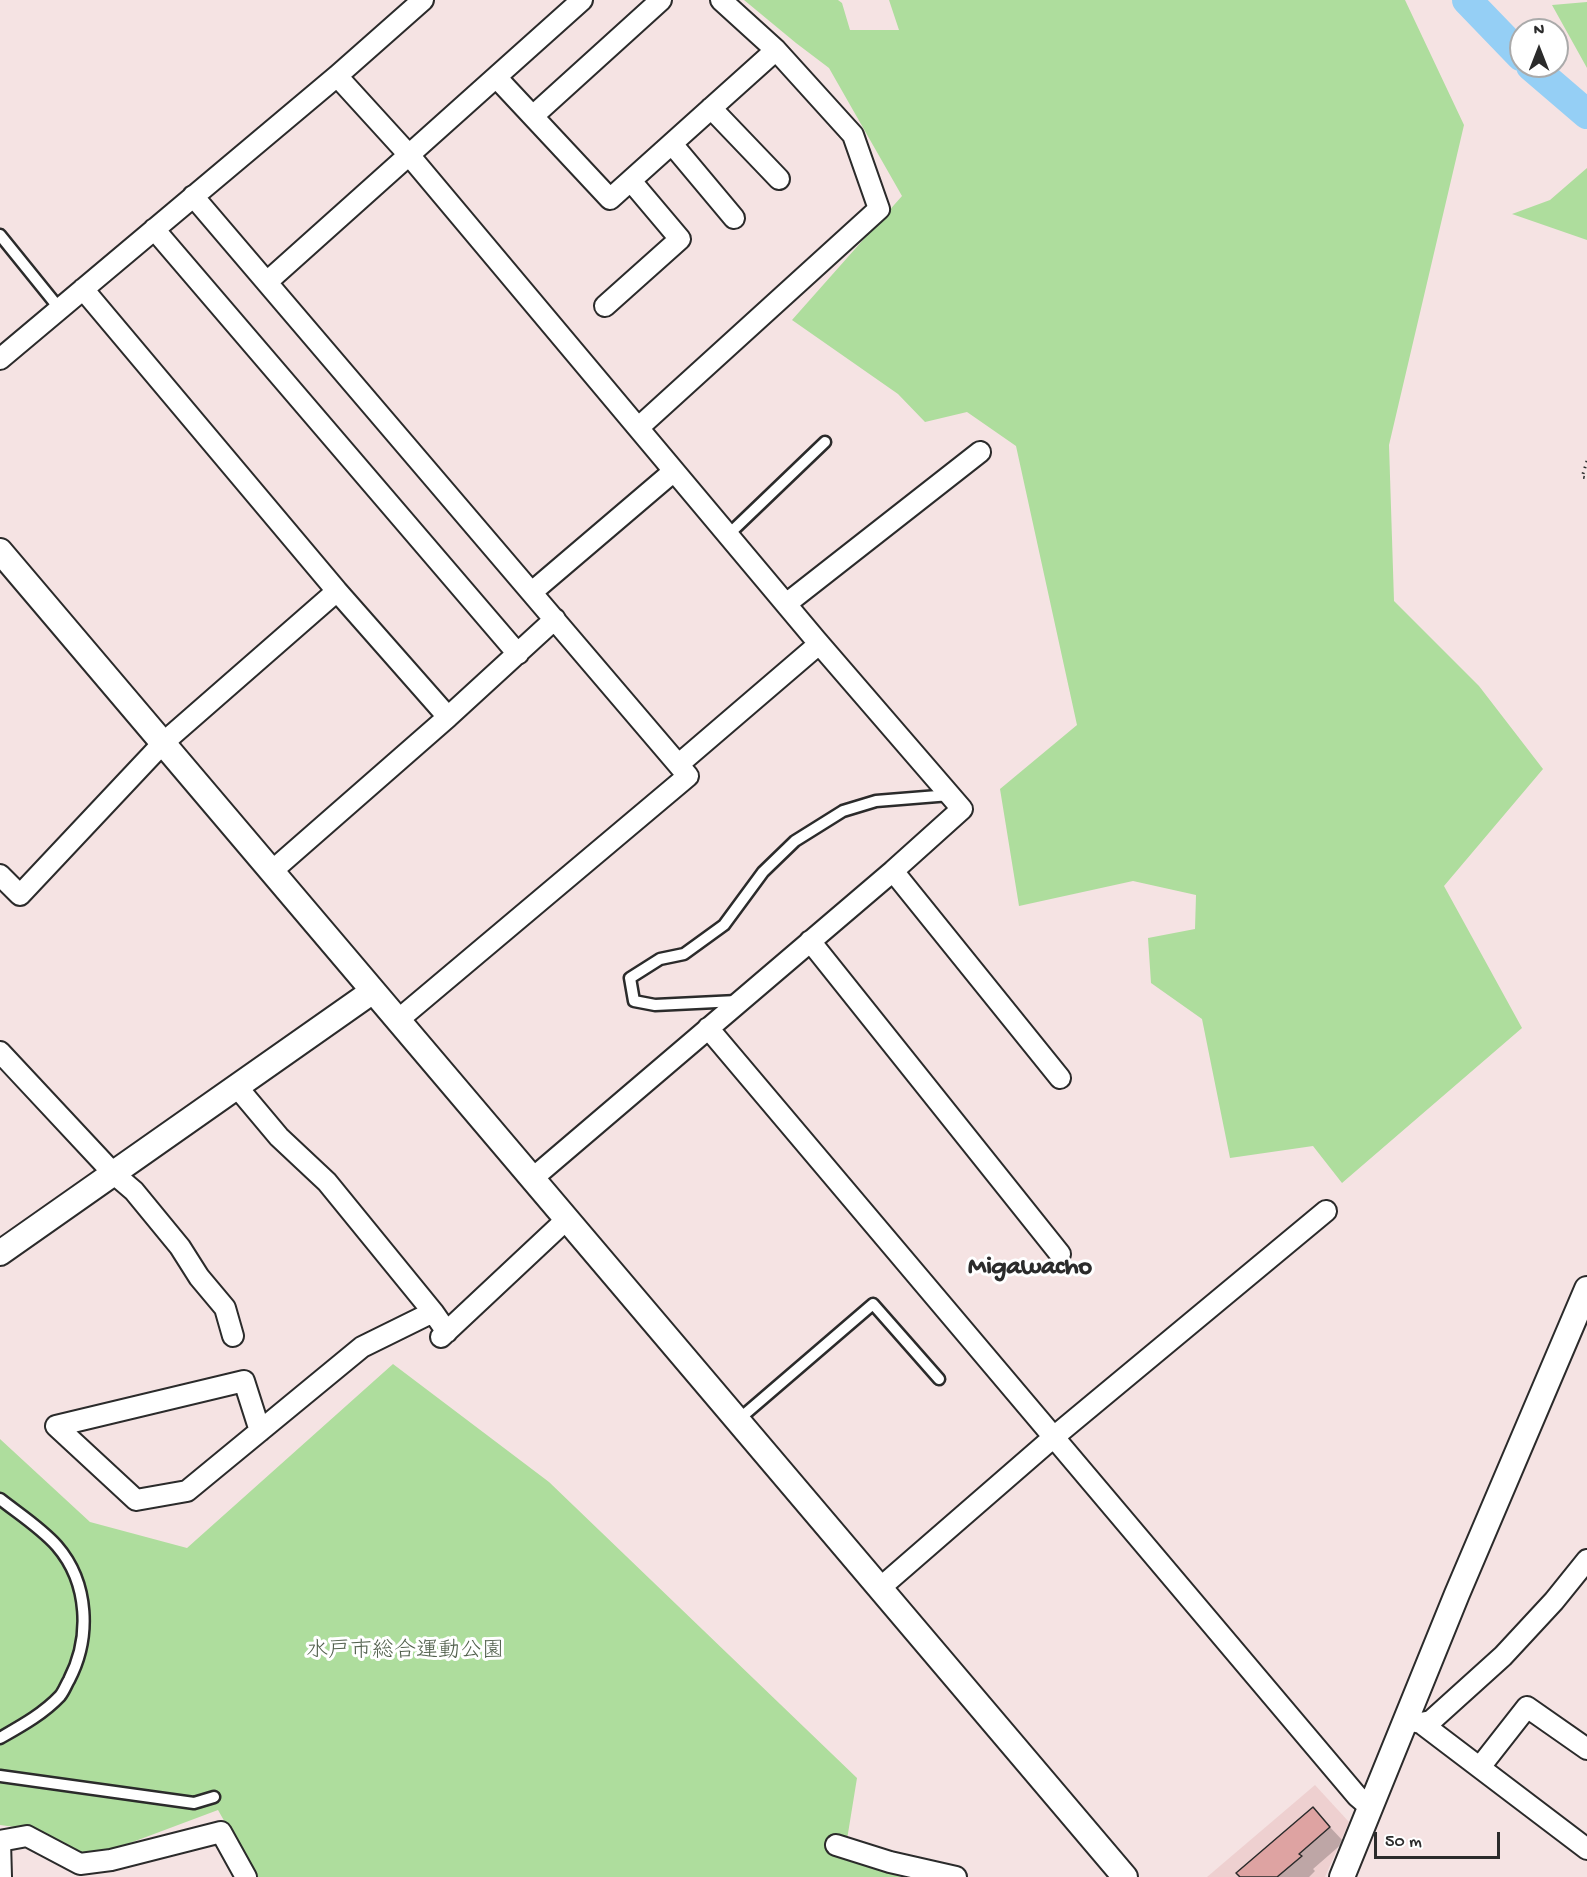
<!DOCTYPE html>
<meta charset="utf-8">
<style>
body{margin:0}
#map{position:relative;width:1587px;height:1877px;overflow:hidden;background:#f5e3e3;font-family:"Gochi Hand",sans-serif}
canvas{display:block}
.north{position:absolute;left:1509px;top:18px;width:60px;height:60px;box-sizing:border-box;background:#fff;border:2px solid #aaa;border-radius:50%;rotate:0deg;font-size:16px;font-weight:700;line-height:24px;text-align:center;color:#2b2b2b}
.north::after{content:'';display:block;margin:auto;width:21px;height:27px;background:#2b2b2b;clip-path:polygon(50% 0,100% 100%,50% 72%,0 100%)}
.scale{position:absolute;left:1374px;top:1832px;width:126px;height:27px;box-sizing:border-box;border:3px solid #2b2b2b;border-top:0;padding-left:8px;font-size:18px;line-height:21px;white-space:nowrap;color:#2b2b2b;-webkit-text-stroke:4px #fff;paint-order:stroke}
</style>
<div id="map">
<canvas width="1587" height="1877"></canvas>
<div class="north">N</div>
<div class="scale">50 m</div>
</div>
<script>
const context = document.querySelector('canvas').getContext('2d');
context.lineJoin = 'round';
function fillPath(path, color) {
  context.fillStyle = color;
  context.fill(path, 'evenodd');
}
function trace(path, color, width, dash) {
  context.strokeStyle = color;
  context.lineWidth = width;
  context.lineCap = dash ? 'butt' : 'round';
  context.setLineDash(dash || []);
  context.stroke(path);
}
function write(font, color, halo, rows, align = 'center') {
  context.font = font + ' "Gochi Hand","Klee One",sans-serif';
  context.lineWidth = 6;
  context.setLineDash([]);
  context.textBaseline = 'middle';
  context.strokeStyle = halo;
  context.fillStyle = color;
  for (const [text, x, y, turn = 0] of rows) {
    context.save();
    context.translate(x, y);
    context.rotate((+turn || 0) * Math.PI / 180);
    context.textAlign = isNaN(turn) ? turn : align;
    if (halo) context.strokeText(text, 0, 0);
    context.fillText(text, 0, 0);
    context.restore();
  }
}
const built = new Path2D(`
 M1315,1785l34,37 -24,55h-118z`);
const green = new Path2D(`
 M744,0h94l4,3 8,27h49l-10,-30h516l59,125 -75,320 5,156 85,85 64,83 -99,117 78,142 -180,155 -29,-37 -83,12 -28,-139 -51,-36 -3,-45 47,-9 1,-34 -63,-14 -114,25 -19,-117 77,-64 -61,-279 -49,-34 -42,10 -27,-28 -106,-74 110,-124 -73,-128 -33,-25z
 M1587,2v66l-35,-63z
 M1587,168v72l-75,-26 38,-14z
 M393,1364l156,118 308,296 -13,80 21,2 38,17h-647l-38,-67 -120,45 -30,-3 -31,-22 -37,-5v-386l90,83 97,26z`);
const shadow = new Path2D(`
 M1313,1809l31,33 -31,27 2,2 -6,6h-67z`);
const river = new Path2D(`
 M1467,0l54,56
 M1531,66l56,48`);
const building = new Path2D(`
 M1313,1807l17,20 -31,27 3,2 -25,21h-37l-4,-4z`);
const path = new Path2D(`
 M1587,461l-5,16 5,1`);
const service = new Path2D(`
 M0,235l59,73
 M728,535l97,-93
 M737,1001l-82,4 -21,-4 -4,-23 30,-19 24,-5 40,-29 39,-53 32,-31 48,-30 33,-10 74,-6
 M738,1420l135,-116 66,75
 M0,1499c19,15 41,29 57,47 32,37 34,92 12,134 -3,5 -5,11 -9,16 -17,18 -39,30 -60,42
 M0,1776l194,27 20,-6`);
const minor = new Path2D(`
 M337,76l72,79 407,485 146,169 -69,62 -360,307
 M496,77l114,122 166,-149
 M711,108l68,71
 M533,116l128,-116
 M672,144l62,74
 M193,196l495,580 -290,244
 M154,229l364,425
 M267,282l315,-282
 M83,289l254,302 111,126
 M605,306l75,-67 -49,-58
 M0,359l337,-283 86,-76
 M638,428l241,-219 -26,-74 -77,-85 -55,-50
 M532,592l142,-121
 M786,604l194,-152
 M679,764l140,-120
 M272,871l176,-154 107,-98
 M893,871l167,207
 M0,875l20,20 143,-152 174,-152
 M810,941l250,313
 M708,1028l649,768 13,11
 M0,1052l113,121 21,18 46,56 19,30 26,31 8,28
 M237,1087l42,50 48,45 106,130 14,20
 M441,1337l126,-118
 M260,1431l-16,-50 -188,45 80,74 51,-9 175,-144 71,-35
 M880,1588l175,-152 271,-225
 M1406,1720l15,3 10,-2 72,-65 51,-55 33,-41
 M1421,1723l166,126
 M1480,1767l47,-60 60,42
 M836,1845l54,17 66,15
 M1,1877l-1,-36 27,-5 53,28 31,-4 110,-28 25,45`);
const tertiary = new Path2D(`
 M0,551l1125,1326
 M0,1253l373,-262
 M1342,1877l115,-283 130,-305`);
const parkNames = [
 ["水戸市総合運動公園",405,1653]
];
const quarterNames = [
 ["Migawacho",1030,1269]
];
fillPath(built, '#eed0d0');
fillPath(green, '#aedd9d');
fillPath(shadow, '#0003');
trace(river, '#95cff5', 30);
fillPath(building, '#dea3a2');
trace(building, '#2b2b2b', 1.5);
trace(service, '#2b2b2b', 15);
trace(minor, '#2b2b2b', 24);
trace(tertiary, '#2b2b2b', 28);
trace(path, '#2b2b2b', 3, [1.5, 4.5]);
trace(service, '#fff', 10);
trace(minor, '#fff', 20);
trace(tertiary, '#fff', 24);
write('22px', '#52604d', '#fff', parkNames);
write('bold 26px', '#2b2b2b', '#fff', quarterNames);
</script>
